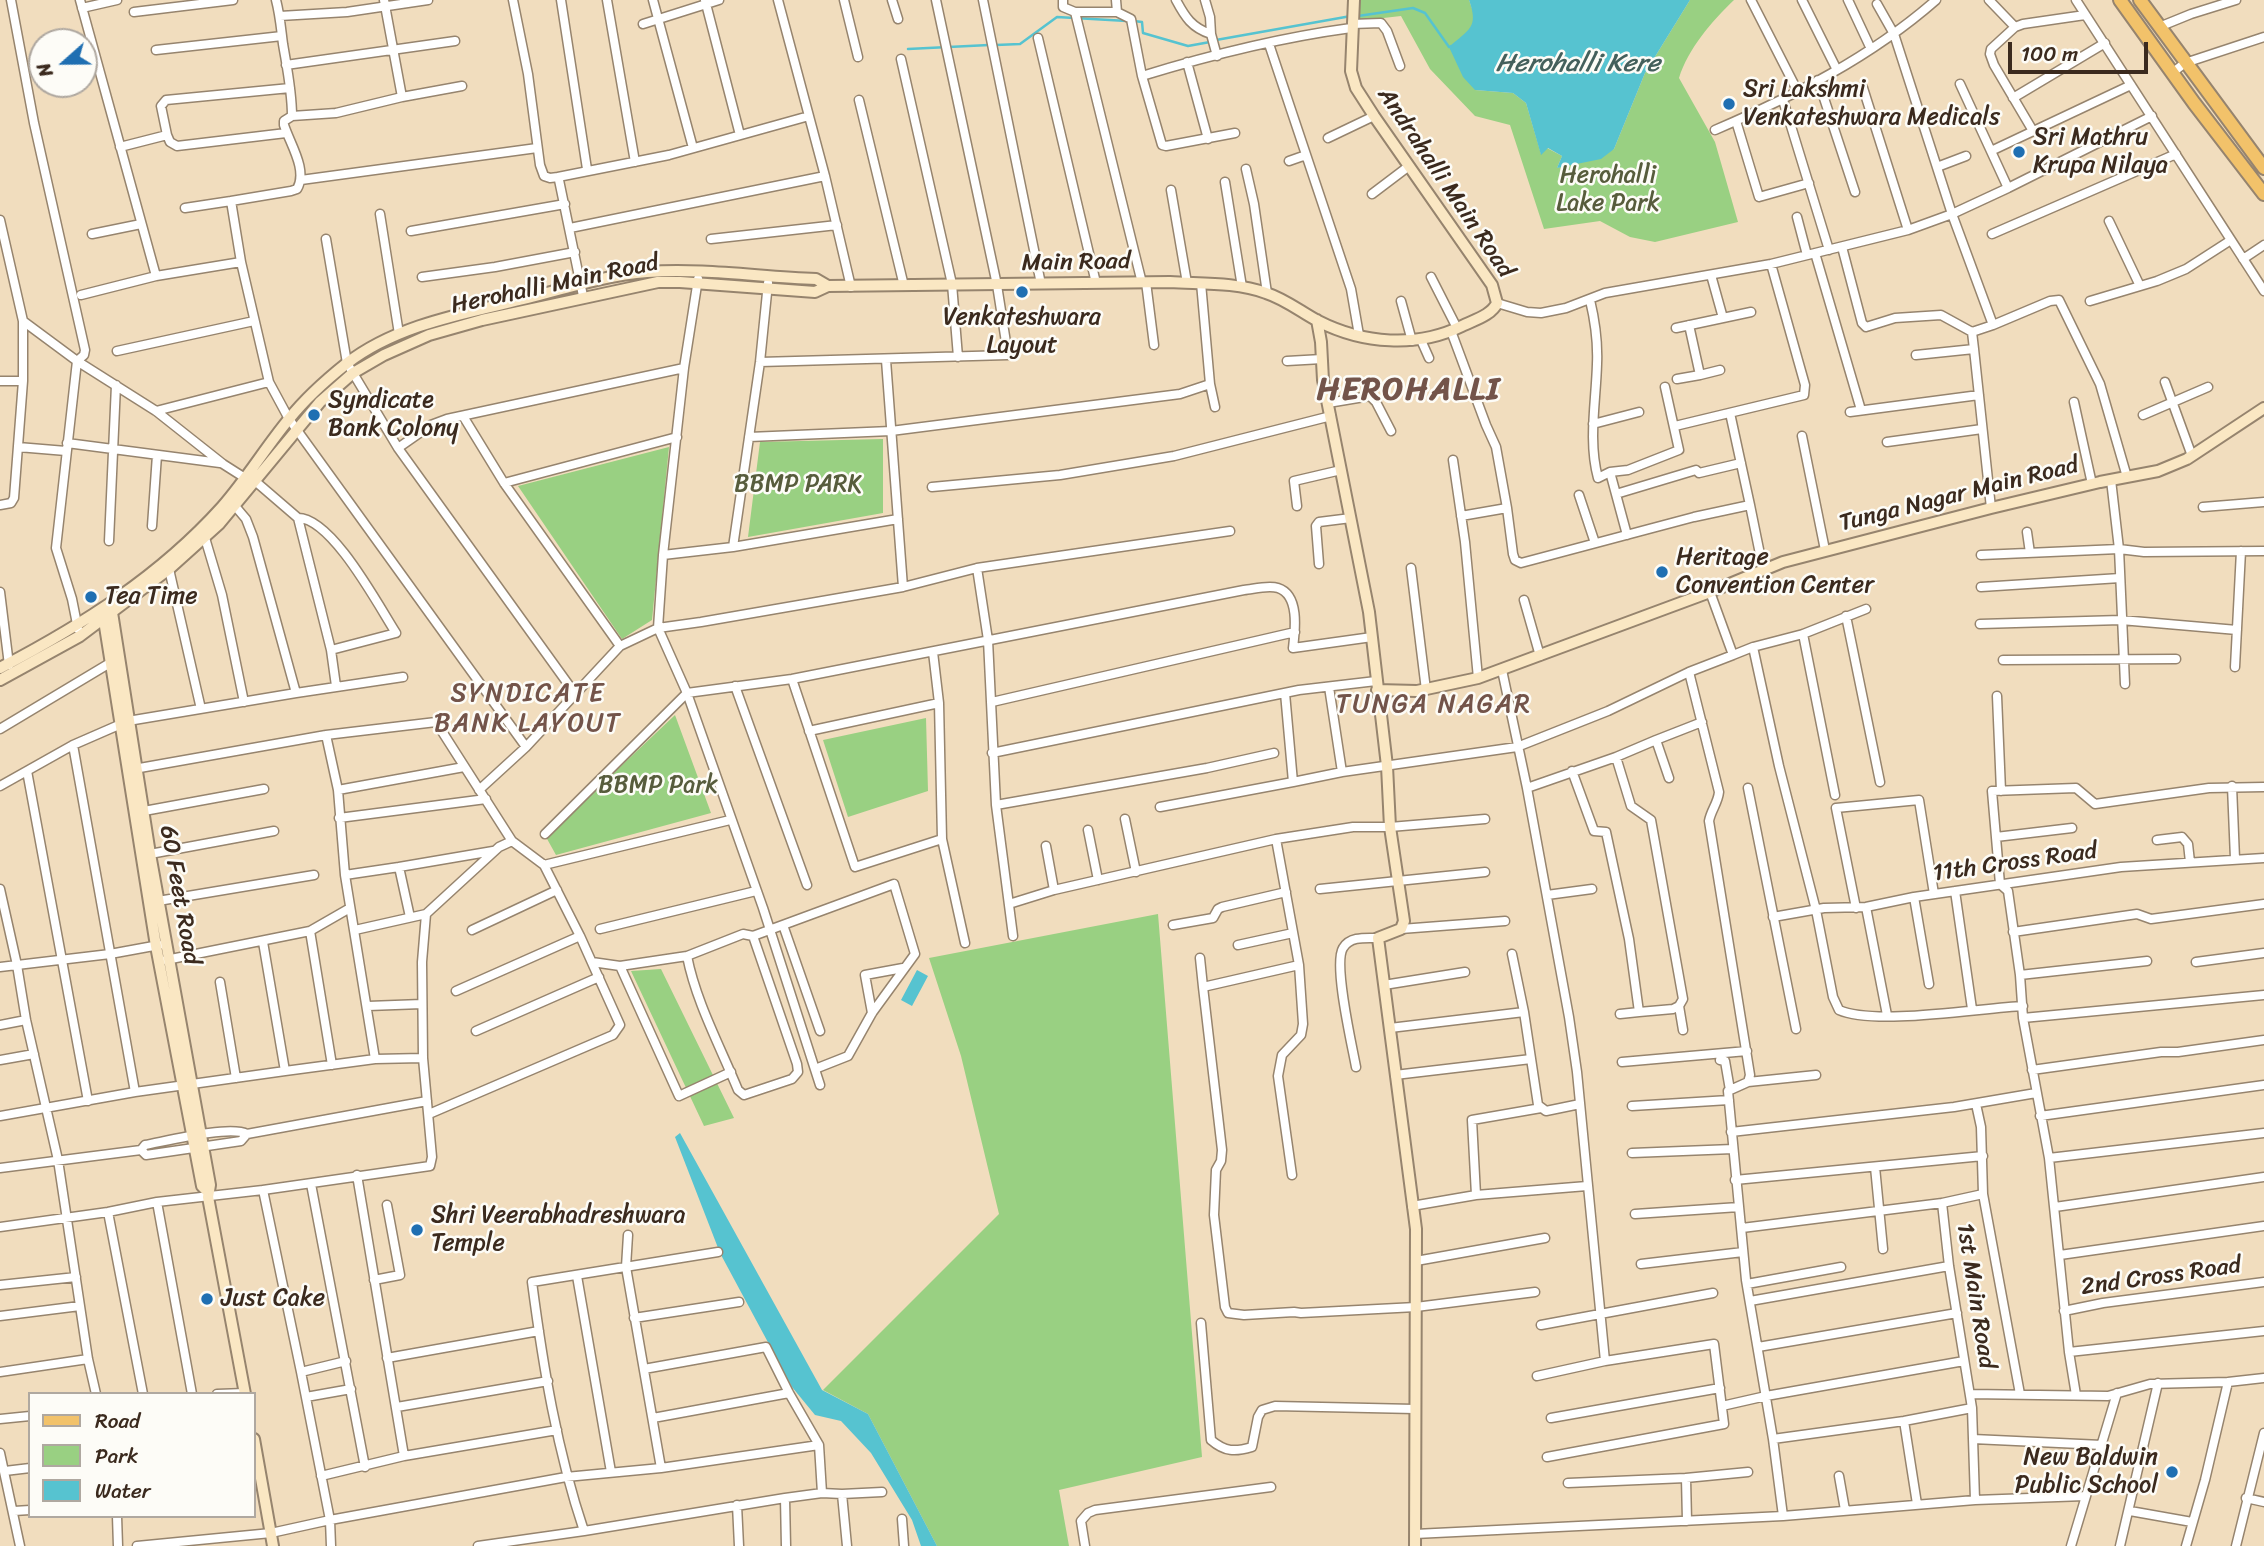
<!DOCTYPE html>
<style>
body{margin:0}
#map{position:relative;width:2264px;height:1546px;overflow:hidden;background:#f1ddbe;font-family:Sriracha,sans-serif}
canvas{display:block}
.legend{position:absolute;left:28px;top:1392px;width:228px;height:126px;box-sizing:border-box;background:#fdfcf7;border:2px solid #afa8a0;margin:0;padding:9px 12px;list-style:none;font-size:21px;color:#3b2a1e}
.legend li{display:flex;align-items:center;gap:14px;height:35px}
.legend b{width:35px;border:2px solid #afa8a0}
.north{position:absolute;left:28px;top:28px;width:70px;height:70px;box-sizing:border-box;background:#fdfcf7;border:2px solid #afa8a0;border-radius:50%;rotate:249deg;font-size:19px;font-weight:700;line-height:28px;text-align:center;color:#3b2a1e}
.north::after{content:'';display:block;margin:auto;width:24px;height:32px;background:#1f6fb2;clip-path:polygon(50% 0,100% 100%,50% 72%,0 100%)}
.scale{position:absolute;left:2008px;top:42px;width:140px;height:32px;box-sizing:border-box;border:4px solid #3b2a1e;border-top:0;padding-left:9px;font-size:21px;line-height:24px;white-space:nowrap;color:#3b2a1e;-webkit-text-stroke:5px #fdfcf7;paint-order:stroke}
</style>
<div id="map">
<canvas width="2264" height="1546"></canvas>
<ul class="legend">
<li><b style="height:9px;background:#f2c26a"></b>Road</li>
<li><b style="height:19px;background:#99d082"></b>Park</li>
<li><b style="height:19px;background:#56c3d0"></b>Water</li>
</ul>
<div class="north">N</div>
<div class="scale">100 m</div>
</div>
<script>
const context = document.querySelector('canvas').getContext('2d');
context.lineJoin = 'round';
function fillPath(path, color) {
  context.fillStyle = color;
  context.fill(path, 'evenodd');
}
function trace(path, color, width, dash) {
  context.strokeStyle = color;
  context.lineWidth = width;
  context.lineCap = dash ? 'butt' : 'round';
  context.setLineDash(dash || []);
  context.stroke(path);
}
function write(font, color, halo, rows, align = 'center') {
  context.font = font + ' Sriracha,sans-serif';
  context.lineWidth = 5;
  context.setLineDash([]);
  context.textBaseline = 'middle';
  context.strokeStyle = halo;
  context.fillStyle = color;
  for (const [text, x, y, turn = 0] of rows) {
    context.save();
    context.translate(x, y);
    context.rotate((+turn || 0) * Math.PI / 180);
    context.textAlign = isNaN(turn) ? turn : align;
    if (halo) context.strokeText(text, 0, 0);
    context.fillText(text, 0, 0);
    context.restore();
  }
}
const green = new Path2D(`
 M1360,0h109l6,17v73l38,3 13,10 15,51 6,-6 15,8 -5,12 57,-19 31,-76 45,-73h44c-22,21 -46,49 -55,78l36,64 23,80 -83,20 -25,-5 -30,-16 -56,8 -34,-104 -35,-9 -45,-47 -29,-53 -44,5z
 M883,439v74l-135,24 12,-95z
 M669,447l-17,173 -30,19 -104,-153z
 M675,715l36,98 -155,42 -10,-18z
 M926,718l2,73 -80,26 -25,-77z
 M1158,914l44,543 -143,33 10,56h-132l-69,-132 -45,-24 176,-176 -38,-158 -32,-98z
 M661,969l73,149 -30,8 -73,-155z`);
const water = new Path2D(`
 M1469,0h221l-45,73 -31,76 -13,10 -44,9 5,-12 -14,-8 -7,7 -15,-52 -13,-10 -38,-3 -12,-13 -14,-30c20,-18 30,-19 20,-47z
 M917,970l11,6 -16,30 -11,-6z
 M680,1133l142,257 46,24 69,132h-16l-9,-26 -41,-67 -30,-32 -26,-6 -23,-28 -72,-134 -45,-116z`);
const stream = new Path2D(`
 M1358,16l55,-8 12,5 24,34 2,-1
 M1134,21l8,1 1,11 45,13 22,-4
 M1216,40l135,-24
 M996,45l24,-1 37,-27 70,4
 M908,49l81,-4`);
const street = new Path2D(`
 M11,0l23,123 51,227 -1,5 -7,6 -21,187 16,51 6,30
 M80,0l76,276
 M513,0l15,74 12,91 4,11 6,2 8,-1 1,3 24,116
 M561,0l26,169
 M607,0l28,162
 M653,0l40,148
 M705,0l35,135
 M778,0l47,176 26,111
 M844,0l14,57
 M892,0l6,19
 M983,0l58,284
 M1063,0v7l12,5h42l-1,-12
 M1176,0c9,17 16,28 35,34l6,22
 M1205,0l5,17 1,17
 M1751,0l47,92
 M1802,0l35,70
 M1848,0l23,49
 M1989,0l26,27
 M2076,0l188,291
 M1877,4l17,30 58,180 41,111 -21,7 2,17
 M82,8l35,-8
 M134,12l99,-12
 M1075,12l67,271
 M1117,12l14,7 11,57c65,-20 142,-39 209,-48
 M280,16l67,-4 81,-12
 M643,24l76,-24
 M1352,24l29,-1 6,8 13,35
 M2159,27l32,-13 45,-14
 M1038,38l58,245
 M1269,44l82,245 8,46
 M156,50l126,-14
 M901,59l51,225 6,73
 M1187,62l21,77
 M286,65l169,-24
 M2172,73l13,-10 79,-26
 M1142,76l20,69 4,1 69,-13
 M1818,80l37,112
 M1960,84l48,104
 M1863,88l45,142
 M402,97l60,-11
 M2013,98l92,-55
 M859,100l45,186
 M1783,100l46,150
 M292,116l44,-3 66,-16 -18,-97
 M1736,121l23,76 50,-14
 M1715,130c79,-34 156,-73 221,-130
 M2033,131l-39,-66 -4,-11 1,-5 24,-22 8,-3 62,-9
 M167,135l-6,-29 5,-6 124,-12
 M1328,138l46,-22
 M120,147l47,-12 3,7 7,4 109,-13
 M1991,151l140,-66
 M1289,161l17,-6
 M1937,167l29,-11
 M1246,169l8,35 13,89
 M558,177l111,-22 140,-39
 M301,180l236,-32
 M1225,182l17,105
 M1171,190l16,93
 M1372,194l37,-28
 M231,201l60,-10 6,-2c11,-19 -7,-45 -13,-64v-4l8,-5c0,-25 -5,-48 -9,-72 -2,-15 -3,-29 -7,-44
 M185,208l46,-7 10,61 28,120 20,37 237,328 94,-101 38,-18 43,-6 202,-35 74,-19 253,-37
 M380,214l19,120
 M1797,217l10,38
 M0,220l23,101 54,40 79,50 67,53 22,14
 M2109,221l31,65
 M570,228l255,-52
 M411,231l154,-27
 M92,234l49,-10
 M1992,234l184,-80
 M326,239l21,124 51,85 178,247
 M711,239l126,-14
 M1842,247l20,76 4,4 29,-9 46,-3 31,17
 M1815,253l46,157
 M2243,259l21,-14
 M1711,275l12,43
 M422,277l73,-10 80,-15
 M1431,277l26,51
 M698,279l-14,89 -21,187 -5,73 29,65 76,215 57,177
 M1146,282l8,63
 M1201,283l9,101 5,23
 M81,295l75,-19 85,-14
 M1590,300c5,21 8,42 7,64 -1,38 -9,77 1,114l12,-6 18,-2 51,-20 -14,-63
 M1401,301l11,40
 M2090,301l67,-20 29,-12 45,-29
 M1497,303l30,9 14,1 25,-5 39,-15 166,-29 137,-34 44,-16 56,-26 144,-72
 M1689,325l11,50 20,-5
 M1993,325l57,-24 9,-1 41,84 27,93
 M1676,328l75,-16
 M1451,331l35,94 10,22 11,61
 M1421,340l8,18
 M117,351l137,-30
 M1916,355l58,-6 17,159
 M886,360l17,227
 M1287,361l35,-2
 M760,362l248,-7 -11,-70 -61,-285
 M1677,379l23,-4
 M0,381h23
 M2165,382l27,74
 M2074,402l18,82
 M1328,403l42,-7 6,6 15,29
 M156,411l113,-29
 M1850,412l129,-17
 M1730,413l20,92
 M2143,415l65,-28
 M463,416l41,67 116,163
 M1593,424l46,-12
 M1675,426l129,-31 1,-10 -34,-121
 M1802,436l23,114
 M749,437l142,-6 289,-37 30,-10
 M1887,442l95,-13
 M67,443l153,20
 M18,447l48,4
 M398,448l33,-23 16,-6 237,-51
 M1453,460l12,82 13,136
 M1610,472l17,63
 M2111,480l8,69 6,135
 M255,481l43,37c34,0 80,87 98,115l-65,17
 M504,483l173,-46
 M932,487l128,-12 114,-19 157,-40
 M1616,494l80,-24 3,3 42,-10
 M1579,495l16,48
 M0,505l11,-2 3,-5 9,-117v-60
 M235,506l11,13 7,18 43,156
 M1297,506l-3,-25 47,-11
 M2203,507l61,-5
 M1461,516l46,-8 6,46 2,6 6,3 173,-46 56,-12 13,64
 M298,518l33,132 5,36
 M152,526l5,-71
 M2027,532l3,21
 M205,538l17,57 22,107
 M109,541l7,-156
 M733,547l27,-185 8,-79
 M663,555l70,-8 165,-28
 M1981,555l138,-6 25,3 120,-1
 M1319,564l-3,-38 3,-4 32,-4
 M977,568l11,72 8,165 17,131
 M1411,568l15,122
 M169,569l32,140
 M1981,587l139,-9
 M0,592l9,73
 M1710,592l23,63 -44,17 30,120c-1,11 -8,18 -10,29l41,254 -2,7 -20,9 18,189 27,159 10,77 192,-16 110,-4
 M1524,600l16,56
 M1846,616l34,166
 M1980,624l141,-4 116,10
 M1803,634l32,161
 M1753,647l26,119 37,144 17,87 6,13c36,16 141,-2 184,-4
 M933,652l6,51 3,136 23,104
 M1733,655l20,-8 50,-13 63,-25
 M2003,660l173,-1
 M2235,667l6,-116
 M1502,670l25,118 42,229 8,55 28,289
 M792,679l63,188 87,-28
 M735,686l72,199
 M1329,687l13,85
 M1285,693l8,89 49,-10 175,-25 91,-36 81,-39
 M1997,696l4,95
 M992,702l303,-70
 M0,729l110,-66
 M809,731l130,-28
 M326,735l12,55 7,85 30,184
 M73,745l62,347
 M992,753l307,-63 77,-9
 M1616,757l40,-17
 M134,769l192,-34 110,-13 76,119 32,24 36,71 40,89 -7,10 -184,79
 M27,771l61,330
 M1572,771l22,60 12,1 23,107 10,73 34,-3 6,-3
 M1669,778l-13,-38 46,-18
 M0,786l73,-41 55,-24 168,-28 107,-16
 M2232,786l3,73
 M1527,788l89,-31 15,49 20,14 32,179 -4,7 4,24
 M1748,788l48,241
 M338,790l126,-23
 M479,790l47,-43
 M996,805l211,-37 67,-15
 M1160,807l133,-25
 M144,811l120,-22
 M339,818l147,-19
 M1125,819l11,53
 M1088,830l10,50
 M545,834l142,-141 105,-14 452,-89c10,-1 24,-5 34,-2 22,7 17,43 15,60l79,-11
 M1996,837l76,-9
 M1276,839l23,126 -96,22 19,163 -1,11 -5,9 -2,45 11,92 3,6 16,2 50,-3 7,1 115,-6 119,-15
 M2157,840l25,-3 6,7 2,18
 M1046,846l8,44
 M150,854l124,-23
 M544,865l186,-45
 M399,867l94,-16
 M345,875l54,-8 11,50
 M0,889l17,76 9,55 32,140 30,199 8,35
 M1320,889l165,-17
 M1955,891l17,118
 M1547,895l45,-6
 M1914,897l15,87
 M158,901l156,-26
 M1009,904l45,-14 222,-51 77,-12h37l95,-8
 M1866,907l21,108
 M1856,908l-20,-100 83,-8 15,94
 M1773,917l51,-9 42,-1 48,-10 207,-30 143,-9
 M783,925l37,106
 M1173,925l40,-7 5,-9 4,-2 64,-15
 M600,929l156,-38
 M1401,929l104,-8
 M355,930l71,-16
 M472,930l85,-40
 M310,931l22,134
 M2013,932l124,-18 14,5 113,-15
 M753,936l-10,-2 -56,22c9,46 33,90 51,134l6,5 48,-16 6,-7 -1,-8 -44,-128 141,-52 21,70 -43,59 -24,43 -33,13
 M263,942l22,129
 M1238,945l55,-12
 M1512,954l12,58
 M1200,958l3,29
 M166,960l144,-29 40,-23
 M592,962l28,4 59,130 52,-24
 M2196,962l68,-9
 M620,966l67,-10
 M0,967l110,-13 49,-9
 M2020,975l127,-14
 M220,982l16,96
 M1384,985l81,-13
 M456,991l124,-55
 M368,1006l54,-2
 M872,1013l-7,-38 38,-7
 M1620,1014l19,-2
 M2023,1018l241,-23
 M0,1025l26,-5
 M1390,1028l134,-16 14,93 8,6 34,-7
 M476,1031l123,-54
 M0,1060l34,-6
 M1720,1060l5,1 5,29
 M1622,1062l125,-11
 M1356,1067c-4,-22 -23,-103 -13,-119 7,-12 23,-10 35,-10
 M2032,1070l129,-18h17l86,-12
 M1395,1075l136,-16
 M1748,1082l68,-7
 M1976,1104l5,23 2,67 37,200
 M1632,1106l97,-6
 M0,1116l135,-24 150,-21 90,-12 48,-1
 M2040,1116l224,-31
 M1731,1132l223,-25 82,-14
 M247,1134l-6,7 -95,14 -5,-5 4,-5c22,-4 85,-20 102,-11l180,-33
 M1632,1153l101,-4
 M2049,1158l215,-25
 M1875,1167l8,82
 M0,1168l141,-18
 M357,1175l47,281
 M1292,1175l-14,-99 4,-21 19,-20 2,-11 -4,-59
 M1735,1180l248,-24
 M311,1184l54,283
 M263,1190l38,182 29,148 1,26
 M1476,1195l-4,-75 69,-12
 M157,1202l35,192
 M1942,1203l7,63 23,142 3,92
 M1412,1206l64,-11 111,-9
 M2055,1207l209,-30
 M108,1212l35,182
 M1635,1214l104,-7
 M0,1227l108,-15 49,-10 106,-12 167,-24 2,-9 -9,-99 -1,-96 4,-48 73,-67 13,-6
 M1742,1228l200,-25 41,-9
 M628,1235l-2,32 35,201
 M718,1252l-186,30c11,84 25,169 52,249l201,-33 37,-5 20,1 5,52
 M2060,1255l204,-29
 M1416,1261l129,-23
 M1641,1264l102,-12
 M577,1276l34,196
 M374,1280l26,-5 -13,-70
 M1747,1284l94,-17
 M0,1285l76,-8
 M1750,1301l199,-35
 M2064,1311l39,-8 161,-21
 M0,1316l80,-10
 M634,1318l105,-16
 M1201,1323l10,117c14,12 24,12 41,7l6,-30 4,-7 13,-4 140,3
 M1541,1325l172,-32
 M1758,1347l199,-34
 M2069,1352l-20,-194 -26,-140 -3,-43 -12,-84 -8,-7 -8,-93 84,-3 19,16 114,-16 55,-1
 M387,1358l152,-27
 M644,1369l122,-22 23,46 30,52 3,48
 M0,1372l88,-13
 M301,1372l45,-11
 M1537,1376l68,-15 109,-17 10,80 -177,33
 M217,1394l28,-1
 M1970,1394l138,2 42,-12 78,-2 36,-4
 M2076,1395l-7,-43 195,-21
 M306,1397l45,-8
 M1722,1406l44,-10 198,-35
 M397,1407l151,-26
 M653,1418l136,-25
 M1551,1418l169,-30
 M0,1419l30,-3
 M1904,1421l13,83
 M1773,1439l131,-18 68,-13
 M1973,1439l129,6
 M0,1453l20,93
 M5,1471l25,-3
 M321,1476l83,-20 153,-26
 M1839,1476l6,34
 M1686,1478l62,-6
 M1568,1483l118,-5 1,43
 M842,1494l40,-2
 M785,1498l1,48
 M2246,1498l18,4
 M737,1505l2,41
 M14,1511l16,-1
 M2130,1511l62,11
 M117,1516l1,30
 M902,1519l2,27
 M1415,1534l368,-18
 M137,1546l134,-13 59,-13 236,-43 95,-9 158,-23
 M478,1546l106,-15
 M1085,1546l-4,-25 7,-8 7,-3 176,-23
 M2071,1546l46,-153
 M2120,1546l38,-163
 M2186,1546l19,-66 23,-98
 M2236,1546l28,-113`);
const secondary = new Path2D(`
 M1317,320l4,22 2,38 46,232 18,154 3,61 14,94 -3,8 -23,9 38,291 -1,317
 M111,606l39,248 60,331 -2,12 37,197
 M103,614l53,332 46,240 6,6
 M0,668c82,-43 159,-91 222,-161 24,-27 43,-59 67,-88 16,-20 37,-39 57,-55 51,-40 121,-51 182,-66 39,-10 79,-23 119,-26 56,-4 113,5 169,7l12,7
 M0,680l80,-44 89,-67 50,-45 101,-122 33,-29 31,-18 45,-20 53,-15 176,-38h22l135,10 13,-6 342,-4c31,2 66,0 96,11 19,6 35,19 52,28 45,23 99,27 144,5 12,-6 30,-11 35,-23l-5,-18 -118,-169 -18,-28 -5,-17 3,-71
 M1377,690l40,1 61,-13 232,-86 73,-30 208,-54 109,-26 58,-11 29,-12 77,-51
 M254,1439l19,107`);
const primary = new Path2D(`
 M2120,0l74,103 70,91
 M2140,0l124,168`);
const markers = [
 [1729,104,7,"#1f6fb2"],
 [2019,152,7,"#1f6fb2"],
 [1022,292,7,"#1f6fb2"],
 [314,415,7,"#1f6fb2"],
 [1662,572,7,"#1f6fb2"],
 [91,597,7,"#1f6fb2"],
 [417,1230,7,"#1f6fb2"],
 [207,1299,7,"#1f6fb2"],
 [2172,1472,7,"#1f6fb2"]
];
const poiNames = [
 ["Sri Lakshmi",1743,90],
 ["Venkateshwara Medicals",1743,118],
 ["Sri Mathru",2033,138],
 ["Krupa Nilaya",2033,166],
 ["Venkateshwara",1022,318,"center"],
 ["Layout",1022,346,"center"],
 ["Syndicate",328,401],
 ["Bank Colony",328,429],
 ["Heritage",1676,558],
 ["Convention Center",1676,586],
 ["Tea Time",105,597],
 ["Shri Veerabhadreshwara",431,1216],
 ["Temple",431,1244],
 ["Just Cake",221,1299],
 ["New Baldwin",2158,1458,"right"],
 ["Public School",2158,1486,"right"]
];
const parkNames = [
 ["Herohalli",1608,176],
 ["Lake Park",1608,204],
 ["BBMP PARK",798,485],
 ["BBMP Park",658,786]
];
const streetNames = [
 ["Andrahalli Main Road",1445,183,56],
 ["Main Road",1076,263,-1],
 ["Herohalli Main Road",555,285,-12],
 ["Tunga Nagar Main Road",1959,495,-14],
 ["11th Cross Road",2015,863,-8],
 ["60 Feet Road",179,895,80],
 ["2nd Cross Road",2161,1277,-8],
 ["1st Main Road",1975,1296,81]
];
const waterNames = [
 ["Herohalli Kere",1578,64]
];
const neighbourhoodNames = [
 ["SYNDICATE",528,694],
 ["BANK LAYOUT",528,724],
 ["TUNGA NAGAR",1434,705]
];
const districtNames = [
 ["HEROHALLI",1409,391]
];
fillPath(green, '#99d082');
fillPath(water, '#56c3d0');
trace(stream, '#56c3d0', 2.5);
trace(street, '#96846e', 11);
trace(secondary, '#96846e', 14);
trace(primary, '#96846e', 16);
trace(street, '#fff', 8);
trace(secondary, '#fae7c3', 10);
trace(primary, '#f2c26a', 12);
for (const [x, y, r, color] of markers) {
  const dot = new Path2D();
  dot.arc(x, y, r, 0, 2 * Math.PI);
  context.fillStyle = color;
  context.fill(dot);
  trace(dot, '#fdfcf7', 2.5);
}
write('24px', '#3b2a1e', '#fdfcf7', poiNames, 'left');
write('24px', '#575c3c', '#fdfcf7', parkNames);
write('24px', '#3b2a1e', '#fdfcf7', streetNames);
write('italic 26px', '#44605c', '#fdfcf7', waterNames);
context.letterSpacing = '2px';
write('26px', '#73544a', '#fdfcf7', neighbourhoodNames);
context.letterSpacing = '0px';
context.letterSpacing = '2px';
write('bold 32px', '#73544a', '#fdfcf7', districtNames);
context.letterSpacing = '0px';
</script>
